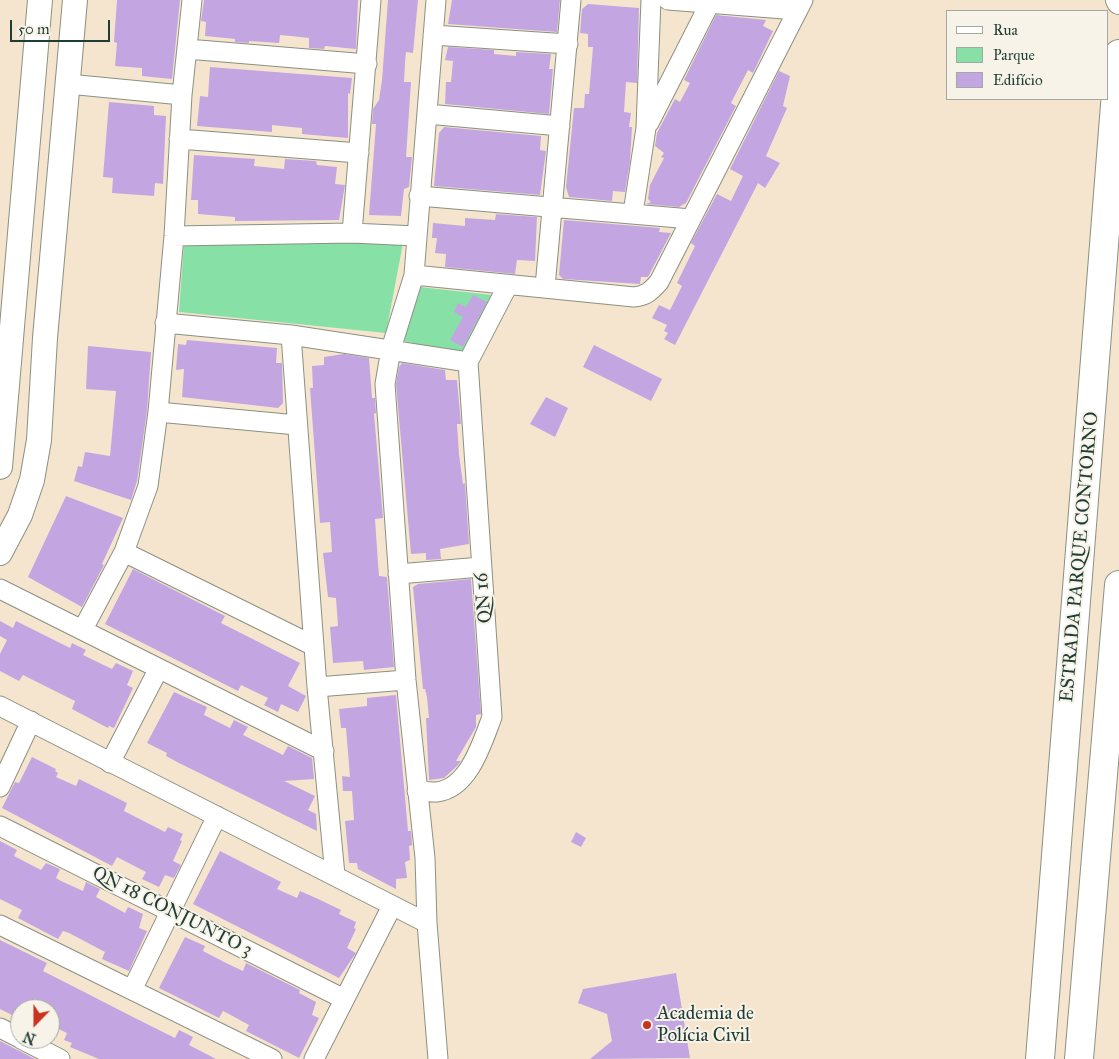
<!DOCTYPE html>
<meta charset="utf-8">
<style>
body{margin:0}
#map{position:relative;width:1119px;height:1059px;overflow:hidden;background:#f5e5ce;font-family:"IM FELL Great Primer",serif}
canvas{display:block}
.legend{position:absolute;left:946px;top:10px;width:162px;height:90px;box-sizing:border-box;background:#f7f3e8;border:1px solid #a1aaa0;margin:0;padding:6px 9px;list-style:none;font-size:15px;color:#1f3d34}
.legend li{display:flex;align-items:center;gap:10px;height:25px}
.legend b{width:25px;border:1px solid #a1aaa0}
.north{position:absolute;left:10px;top:999px;width:50px;height:50px;box-sizing:border-box;background:#f7f3e8;border:1px solid #a1aaa0;border-radius:50%;rotate:202deg;font-size:14px;font-weight:700;line-height:20px;text-align:center;color:#1f3d34}
.north::after{content:'';display:block;margin:auto;width:18px;height:22px;background:#c8321e;clip-path:polygon(50% 0,100% 100%,50% 72%,0 100%)}
.scale{position:absolute;left:10px;top:20px;width:100px;height:22px;box-sizing:border-box;border:2px solid #1f3d34;border-top:0;padding-left:6px;font-size:15px;line-height:18px;white-space:nowrap;color:#1f3d34;-webkit-text-stroke:4px #f7f3e8;paint-order:stroke}
</style>
<div id="map">
<canvas width="1119" height="1059"></canvas>
<ul class="legend">
<li><b style="height:6px;background:#fff"></b>Rua</li>
<li><b style="height:14px;background:#87e1a7"></b>Parque</li>
<li><b style="height:14px;background:#c3a6e1"></b>Edifício</li>
</ul>
<div class="north">N</div>
<div class="scale">50 m</div>
</div>
<script>
const context = document.querySelector('canvas').getContext('2d');
context.lineJoin = 'round';
function fillPath(path, color) {
  context.fillStyle = color;
  context.fill(path, 'evenodd');
}
function trace(path, color, width, dash) {
  context.strokeStyle = color;
  context.lineWidth = width;
  context.lineCap = dash ? 'butt' : 'round';
  context.setLineDash(dash || []);
  context.stroke(path);
}
function write(font, color, halo, rows, align = 'center') {
  context.font = font + ' "IM FELL Great Primer",serif';
  context.lineWidth = 4;
  context.setLineDash([]);
  context.textBaseline = 'middle';
  context.strokeStyle = halo;
  context.fillStyle = color;
  for (const [text, x, y, turn = 0] of rows) {
    context.save();
    context.translate(x, y);
    context.rotate((+turn || 0) * Math.PI / 180);
    context.textAlign = isNaN(turn) ? turn : align;
    if (halo) context.strokeText(text, 0, 0);
    context.fillText(text, 0, 0);
    context.restore();
  }
}
const green = new Path2D(`
 M184,243h219l-17,90 -207,-21z
 M420,287l72,8 -31,60 -61,-15z`);
const building = new Path2D(`
 M117,0h63l-8,79 -30,-3v-8l-27,-2 2,-23 -3,-1z
 M204,0h154l-2,49 -31,-3 -1,3 -15,-1v-10l-18,-2 -11,-1 -1,8 -30,-2v2l-14,-1v-3l-30,-3 1,-14 -5,-1z
 M388,0h30l-5,53 -7,-1 -1,11 -1,19h7l-5,75h6l-3,30 -5,2 -3,27 -32,-1 7,-91h-4l1,-15 6,-9 3,-20z
 M452,0h108l-3,32 -109,-8z
 M588,4l51,4 -2,75 -11,-1 -2,30 7,1 -2,14h3l-2,34 -5,31 -12,-1 -1,10 -43,-4 -3,-10 8,-79h10l1,-14h4l4,-47h-5v-13l-8,-1 2,-24z
 M716,15l50,5 -3,6 10,5 -20,42 -5,-3 -17,33 5,3 -50,97 -7,4 -33,-3 5,-2 -3,-3 2,-14 14,-27 -3,-1 3,-4 -9,-7 2,-13 18,-34 5,3 10,-19 -6,-3z
 M448,47l46,3v4l22,2v-4l35,2 -2,15h4l-4,45 -104,-10 1,-22h5l2,-21 -8,-1z
 M210,67l142,11 -2,16 -2,-1v45l-46,-4v-6l-30,-3v7l-75,-6 3,-30 8,1z
 M779,71l11,5 -7,30 4,2 -21,48 14,7 -15,25 -7,-5 -83,162 -11,-6 4,-6 -4,-2 3,-6 -15,-7 7,-13 11,5 12,-24 -5,-3 18,-37 -4,-3 26,-49 14,7 12,-25 -13,-7z
 M109,102l45,4v9l12,1 -3,68 -8,-1 -1,13 -42,-3 1,-15 -10,-1z
 M444,127l97,9 -1,14 6,1 -6,44 -106,-9 5,-53z
 M194,155l61,4 -1,7 30,3 1,-10 31,2 1,4 20,2 -2,17 10,1 -6,35 -104,1v-4l-37,-3v-14h-7z
 M496,214l41,3 -2,44 -18,-1 -2,14 -70,-7 1,-13 -11,-1 2,-15h-5l1,-15 32,3v-8l30,2z
 M564,220l96,8 -1,4 12,1 -23,44h-7l-1,7 -77,-5 -4,-4z
 M473,295l14,7 -24,45 -13,-7 13,-23 -9,-5 4,-9 8,4z
 M187,340l90,8 -1,15h6l1,40 -5,5 -96,-11 2,-28 -8,1 2,-26 8,1z
 M594,345l68,34 -11,22 -68,-34z
 M88,346l63,6 -4,59 -10,70 -6,19 -57,-19 4,-15 4,1 3,-15 25,4 6,-65 -30,-2z
 M344,354l25,4 3,40h3l1,15 -2,1 9,104 -8,1 3,44 1,13 8,1 7,90 -30,3 -1,-9 -30,2 -3,-36 8,-1 -2,-28 -8,-1 -5,-44 9,-1 -2,-30 -10,1 -10,-135h3l-1,-22 12,-1v-8z
 M402,363l43,7 1,10h11l4,44h-4l2,30 4,30 2,-1 4,61 -29,5 1,10 -15,1v-7l-15,1 -15,-170 3,-17z
 M546,397l22,11 -13,29 -25,-13z
 M66,496l57,22 -21,46 2,1 -22,42 -54,-30z
 M133,569l92,47 -4,7 79,40 -12,23 18,10 -8,16 -17,-8 -3,8 -14,-7 4,-7 -27,-13 -3,6 -133,-67z
 M471,579l10,135 -5,1v12l-20,34h5l-4,5 -13,12 -15,2 -3,-62h3l-2,-21 -2,-8h-2l-10,-102 5,-3z
 M0,621l13,7 3,-7 54,27 2,-5 14,7 -3,5 29,14 4,-6 17,8 -6,14 6,3 -19,40 -5,-2 -1,2 -36,-19 3,-8 -52,-26 -4,6 -19,-10v-17l7,-14 -7,-4z
 M174,692l33,15 -3,8 26,13 4,-8 14,7 -5,8 40,20 5,-9 24,12 2,21 -30,2 31,15 -7,14 8,4 1,17 -138,-68 -13,-7 1,-3 -20,-10z
 M396,695l12,136h3l1,14 -3,1 1,14 -5,2 2,16 -11,1v10l-38,-20 -1,-6h-8l-4,-42 9,-1 -2,-29h-9l-1,-15 8,1 -4,-49h-5l-2,-19 28,-3v-8z
 M32,757l24,12 -1,2 3,2 -2,4 20,9 3,-7 48,24 -3,8 41,21 3,-5 15,7 -3,6 2,1 -9,20 8,4 -7,13 -9,-3 -6,12 -17,-8 4,-7 -29,-15 -5,9 -110,-58 13,-26 4,1z
 M576,832l10,6 -5,9 -10,-5z
 M0,841l17,9 -3,6 27,14 5,-7 14,6 -4,9 5,3 22,10 3,-9 14,7 -4,8 29,16 3,-6 15,7 -4,14 8,3 -18,40 -27,-12 3,-7 -36,-19 -6,-2 -5,8 -40,-21 4,-8 -22,-11z
 M220,851l61,31 -4,7 20,9 3,-7 16,7 25,12 -2,4 17,8 -2,6 2,1 -9,19 9,5 -17,25 -146,-74z
 M185,937l20,9 -2,5 23,12 17,8 3,-8 54,27 -1,3 17,9 -4,13 7,3 -20,40 -53,-27 3,-6 -20,-11 -6,-3 -4,7 -60,-30z
 M0,940l47,23 -4,8 92,47 40,20 4,-8 14,7 -4,8 27,14h-117l-29,-12 2,-4 -8,-3 3,-7 -17,-8v-16h-30v10l-20,-10z
 M676,973l14,85 -100,1 22,-18 -5,-27 -29,-11 5,-14z
 M0,1041l35,18h-35z`);
const minor = new Path2D(`
 M668,0l129,10
 M433,35l135,9
 M187,49l180,15
 M68,84l114,11
 M427,114l133,12
 M649,123l61,-120
 M179,139l180,14
 M419,196l272,23
 M633,213l13,-85 5,-128
 M352,233l19,-233
 M174,236l178,-3 64,3
 M414,275l220,22c12,-1 17,-6 25,-15l144,-282
 M545,287l26,-287
 M165,323l126,12 177,27
 M291,335l26,352 18,188
 M468,362l40,-77
 M158,412l139,13
 M124,552l190,94
 M398,574l83,-7
 M0,589l324,162
 M83,629l41,-77 24,-66 10,-74 16,-176 8,-141 10,-95
 M317,687l89,-7
 M0,706l427,217 -2,-65 -19,-178 -21,-296 6,-35 23,-74 22,-275
 M110,763l48,-93
 M0,787l31,-66
 M417,791c6,0 13,1 20,1 32,-4 45,-49 55,-75l-24,-355
 M0,826l344,173
 M427,923l11,136
 M0,925l272,134
 M132,990l85,-174
 M0,1028l20,10
 M21,1039l39,20
 M314,1059l78,-153`);
const major = new Path2D(`
 M1118,0l1,2
 M0,467l40,-467
 M0,553l20,-38 12,-35 7,-40 6,-102 30,-338`);
const highway = new Path2D(`
 M1040,1059l79,-1005
 M1079,1059l40,-474`);
const markers = [
 [647,1025,5,"#c8321e"]
];
const streetNames = [
 ["ESTRADA PARQUE CONTORNO",1080,557,-85],
 ["QN 16",484,598,-95],
 ["QN 18 CONJUNTO 3",172,912,27]
];
const poiNames = [
 ["Academia de",657,1014],
 ["Polícia Civil",657,1036]
];
fillPath(green, '#87e1a7');
fillPath(building, '#c3a6e1');
trace(minor, '#8a9181', 21);
trace(major, '#8a9181', 26);
trace(highway, '#8a9181', 30);
trace(minor, '#fff', 19);
trace(major, '#fff', 24);
trace(highway, '#fff', 28);
for (const [x, y, r, color] of markers) {
  const dot = new Path2D();
  dot.arc(x, y, r, 0, 2 * Math.PI);
  context.fillStyle = color;
  context.fill(dot);
  trace(dot, '#f7f3e8', 2);
}
write('19px', '#1f3d34', '#f7f3e8', streetNames);
write('19px', '#1f3d34', '#f7f3e8', poiNames, 'left');
</script>
